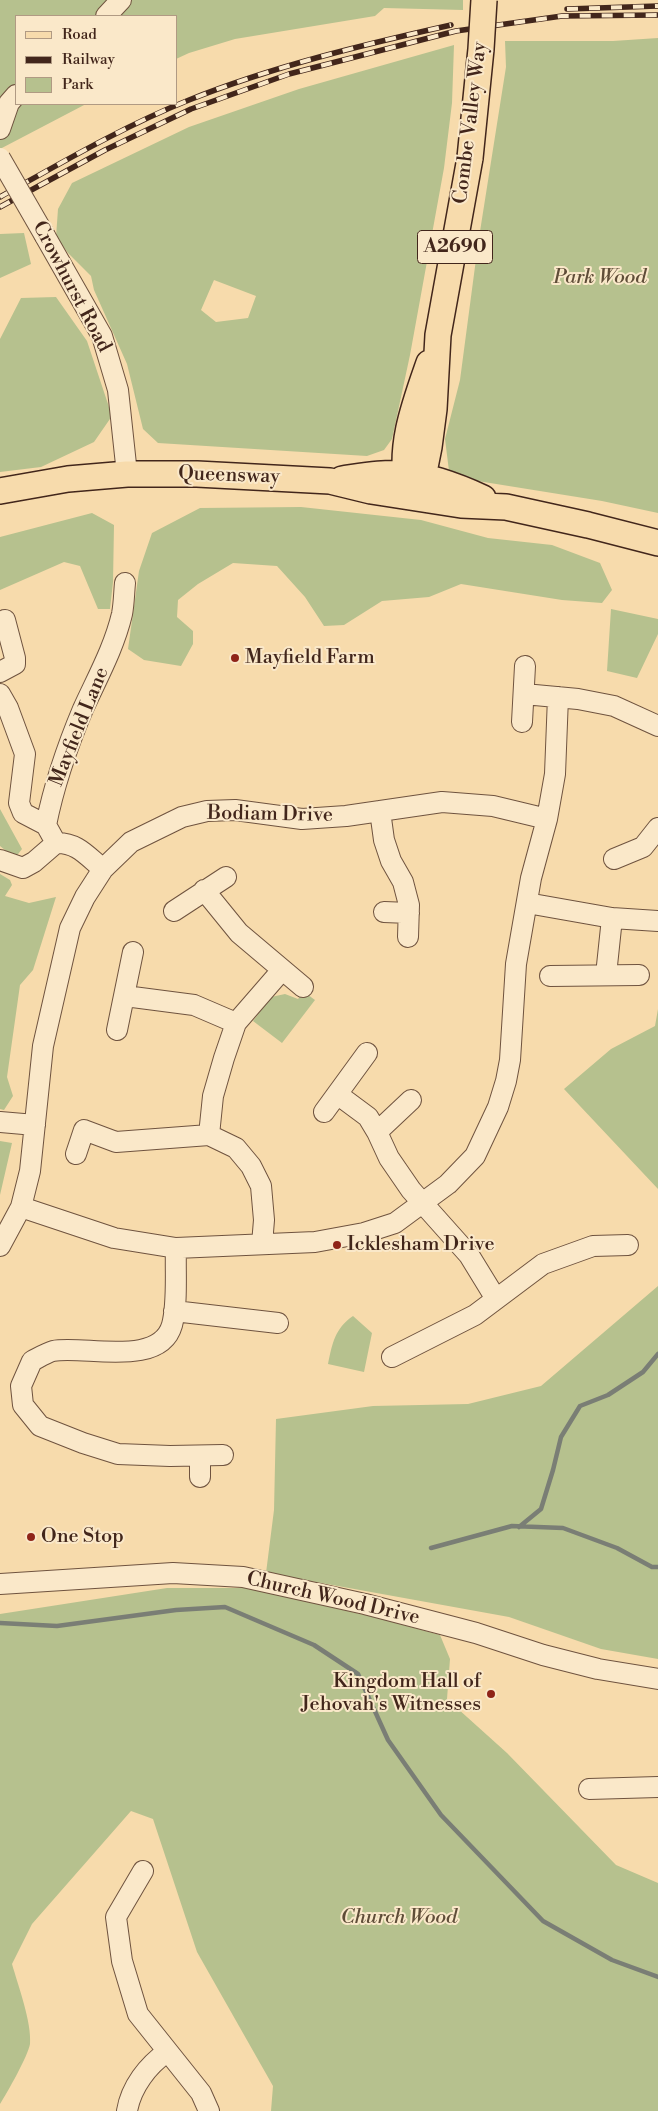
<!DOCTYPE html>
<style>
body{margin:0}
#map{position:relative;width:658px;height:2111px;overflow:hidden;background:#f7dbac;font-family:"Libre Bodoni",serif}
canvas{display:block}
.legend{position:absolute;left:15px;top:15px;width:162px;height:90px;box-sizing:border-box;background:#fae8c9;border:1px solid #b09a83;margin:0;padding:6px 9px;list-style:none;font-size:15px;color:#42261b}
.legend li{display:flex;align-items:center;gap:10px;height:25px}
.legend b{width:25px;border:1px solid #b09a83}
</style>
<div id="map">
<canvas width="658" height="2111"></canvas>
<ul class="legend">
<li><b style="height:6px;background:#f7dbac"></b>Road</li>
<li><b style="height:6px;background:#42261b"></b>Railway</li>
<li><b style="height:14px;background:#b6c18e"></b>Park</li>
</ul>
</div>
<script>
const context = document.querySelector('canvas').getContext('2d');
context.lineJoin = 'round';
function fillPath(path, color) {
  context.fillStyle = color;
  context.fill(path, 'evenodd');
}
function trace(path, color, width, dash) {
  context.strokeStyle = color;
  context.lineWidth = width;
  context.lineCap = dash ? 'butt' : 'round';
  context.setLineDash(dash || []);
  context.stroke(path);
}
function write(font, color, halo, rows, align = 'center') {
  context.font = font + ' "Libre Bodoni",serif';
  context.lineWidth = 4;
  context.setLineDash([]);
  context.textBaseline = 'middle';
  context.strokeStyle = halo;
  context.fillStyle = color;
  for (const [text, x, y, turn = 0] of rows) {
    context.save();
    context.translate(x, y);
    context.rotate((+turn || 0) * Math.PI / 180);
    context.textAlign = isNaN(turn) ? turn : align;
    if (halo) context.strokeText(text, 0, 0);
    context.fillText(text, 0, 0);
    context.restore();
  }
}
const green = new Path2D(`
 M0,0h463v10l-79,-2 -9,8 -140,23 -46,14 -13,6v-43h-160v88h70l-86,45z
 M658,38v475l-56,-12 -143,-23 -10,-7 -4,-32 15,-59 18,-136 28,-177 -1,-26h108z
 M454,45l-2,58 -8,65 -34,187 -18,84 -8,11 -17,6 -209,-13 -15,-14 -16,-65 -33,-74 -3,-14 -23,-23 -12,-16 2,-28 14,-26 117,-56 110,-38zM214,280l42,16 -8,22 -32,4 -15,-12z
 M24,233l7,31 -31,14v-44z
 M56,297l31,44 25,75 -18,26 -53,25 -41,5v-133l21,-41z
 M301,507l120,13 67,18 64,7 48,18 12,27 -10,13 -40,-3 -101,-16 -32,13 -47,4 -38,24 -20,1 -19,-29 -28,-31 -44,-3 -35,21 -20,16 -1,17 16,14v13l-12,22 -37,-6 -16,-11 11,-78 13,-38 48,-25z
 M92,513l22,12 -1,57 -3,27h-12l-18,-43 -16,-4 -64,28v-53z
 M611,609l47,10v15l-21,44 -30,-7z
 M0,809l22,40 -7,9 -15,-12z
 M0,874l10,6 2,5 -7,11 24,7 27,-6 -23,73 -13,15 -13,92 6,19 -9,14 -4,-1z
 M304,992l11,8 -33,43 -29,-22 18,-24 14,-3 13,5z
 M658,1009v180l-94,-100 47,-40 44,-23z
 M0,1141l12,2 -12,52z
 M658,1286v373l-57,-10 -92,-32 -243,-44 8,-63 2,-91 97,-13 95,-2 73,-18z
 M353,1316l19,17 -8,39 -36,-8c4,-20 7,-36 25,-48z
 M167,1588h79l128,29 66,18 10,24 -3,40 60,54 109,112 42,18v228h-387l2,-25 -76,-134 -44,-133 -22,-8 -99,113 -20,40c6,21 20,59 18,80 -2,12 -23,49 -30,60v-490z`);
const stream = new Path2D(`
 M519,1527l22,-18 12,-39 8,-33 19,-31 28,-11 35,-23 15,-18
 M431,1548l81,-22 51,2 54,20 35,19h6
 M0,1623l57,3 119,-16 49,-3 89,38 44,29 30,66 53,75 102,106 69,39 46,17`);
const minor = new Path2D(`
 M106,16l15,-16
 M0,129l9,-26 7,-8
 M45,236l57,100 16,54 9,84
 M0,672l15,-8v-6l-10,-38
 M0,694l8,14 17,46 -6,49 4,10 23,12
 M524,694l54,5 36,7 44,20
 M522,722l3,-56
 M380,811l4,29 7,21 12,21 6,23 -1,32
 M614,859l29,-12 15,-19
 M0,860l23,8 11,-6 22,-19
 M103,869c-15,-12 -26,-27 -47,-26l-10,-18c8,-40 21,-78 37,-116 14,-31 31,-61 39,-95 2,-10 2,-21 3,-31
 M204,890l35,43 64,54
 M527,903l85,15 46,3
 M174,911l52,-34
 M384,912l25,1
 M606,975l6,-57
 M550,976l89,-1
 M125,996l69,9 42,18
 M117,1030l16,-78
 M337,1094l31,23 9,15 12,26 22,32 58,65 27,44
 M324,1112l43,-59
 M0,1122l35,3
 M377,1132l34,-32
 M209,1135l4,-39 11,-38 12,-35 46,-53
 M76,1154l8,-24 32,12 93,-7 27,13 15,18 10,20 3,34 -2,24
 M21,1207l93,31 62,10 139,-6 49,-9 31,-10 53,-39 27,-28 23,-49 8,-26 4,-21 6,-96 15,-86 16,-59 8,-45 3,-77
 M0,1246l21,-39 9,-36 13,-125 27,-118 15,-31 18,-28 28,-27 51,-25 25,-6 28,-1 67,9 44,-3 96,-14 51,4 54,13
 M176,1248c-1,23 2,55 -4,77 -12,43 -88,20 -119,26 -7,2 -15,7 -21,10l-11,25 2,19 17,21 43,17 35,11 52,2 53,-1
 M174,1311l104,12
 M392,1357l83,-42 68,-51 50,-18 35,-1
 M200,1456v21
 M0,1584l173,-11 70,4 122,27 111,29 67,22 55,14 60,10
 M589,1789l69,-2
 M143,1871l-27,46 6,44 16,53 63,79 8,18
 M127,2111c4,-24 21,-46 40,-59`);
const major = new Path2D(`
 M342,479c21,-3 42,-7 63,-5 26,2 54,13 78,24
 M408,489c-10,-42 7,-86 21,-126
 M0,491l68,-12 59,-5h70l133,7 41,10 90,14 45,2 82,18 70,18
 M410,497l13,-20 6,-30 5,-38 4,-74 32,-177`);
const rail = new Path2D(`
 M567,9l91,-3
 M0,197c61,-34 124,-71 189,-97 85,-34 173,-55 262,-75
 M0,207l105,-57 86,-41 98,-35 167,-43 106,-15 96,-1`);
const minorBridge = new Path2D(`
 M0,158l45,78`);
const majorBridge = new Path2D(`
 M470,158l11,-109 3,-49`);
const markers = [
 [235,658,5,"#8f2418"],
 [337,1245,5,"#8f2418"],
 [31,1537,5,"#8f2418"],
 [491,1694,5,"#8f2418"]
];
const shields = [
 [455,247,75]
];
const shieldNames = [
 ["A2690",455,247]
];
const streetNames = [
 ["Combe Valley Way",471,123,-83],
 ["Crowhurst Road",71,287,62],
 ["Queensway",229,476,2],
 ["Mayfield Lane",80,727,-68],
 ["Bodiam Drive",270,815,1],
 ["Church Wood Drive",333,1599,13]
];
const parkNames = [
 ["Park Wood",600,278],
 ["Church Wood",399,1918]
];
const poiNames = [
 ["Mayfield Farm",245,658],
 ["Icklesham Drive",347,1245],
 ["One Stop",41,1537],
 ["Kingdom Hall of",481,1682,"right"],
 ["Jehovah's Witnesses",481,1705,"right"]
];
fillPath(green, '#b6c18e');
trace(stream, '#7a7e75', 4.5);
trace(minor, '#6f533f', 22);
trace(major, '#42261b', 28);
trace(minor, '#fae8c9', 20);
trace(major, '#f7dbac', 25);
trace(rail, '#42261b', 5.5);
trace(rail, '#fae8c9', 4, [11]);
trace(minorBridge, '#6f533f', 22, []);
trace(majorBridge, '#42261b', 28, []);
trace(minorBridge, '#fae8c9', 20);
trace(majorBridge, '#f7dbac', 25);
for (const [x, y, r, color] of markers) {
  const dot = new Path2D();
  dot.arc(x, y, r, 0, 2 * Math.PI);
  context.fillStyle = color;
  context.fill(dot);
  trace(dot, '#fae8c9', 2);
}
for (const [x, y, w] of shields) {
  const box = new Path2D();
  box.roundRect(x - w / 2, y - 16.5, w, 33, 4);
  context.fillStyle = '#fae8c9';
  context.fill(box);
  trace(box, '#42261b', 1);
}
write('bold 19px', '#42261b', null, shieldNames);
write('20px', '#42261b', '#fae8c9', streetNames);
write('italic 20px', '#5f4d38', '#fae8c9', parkNames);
write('20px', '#42261b', '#fae8c9', poiNames, 'left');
</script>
